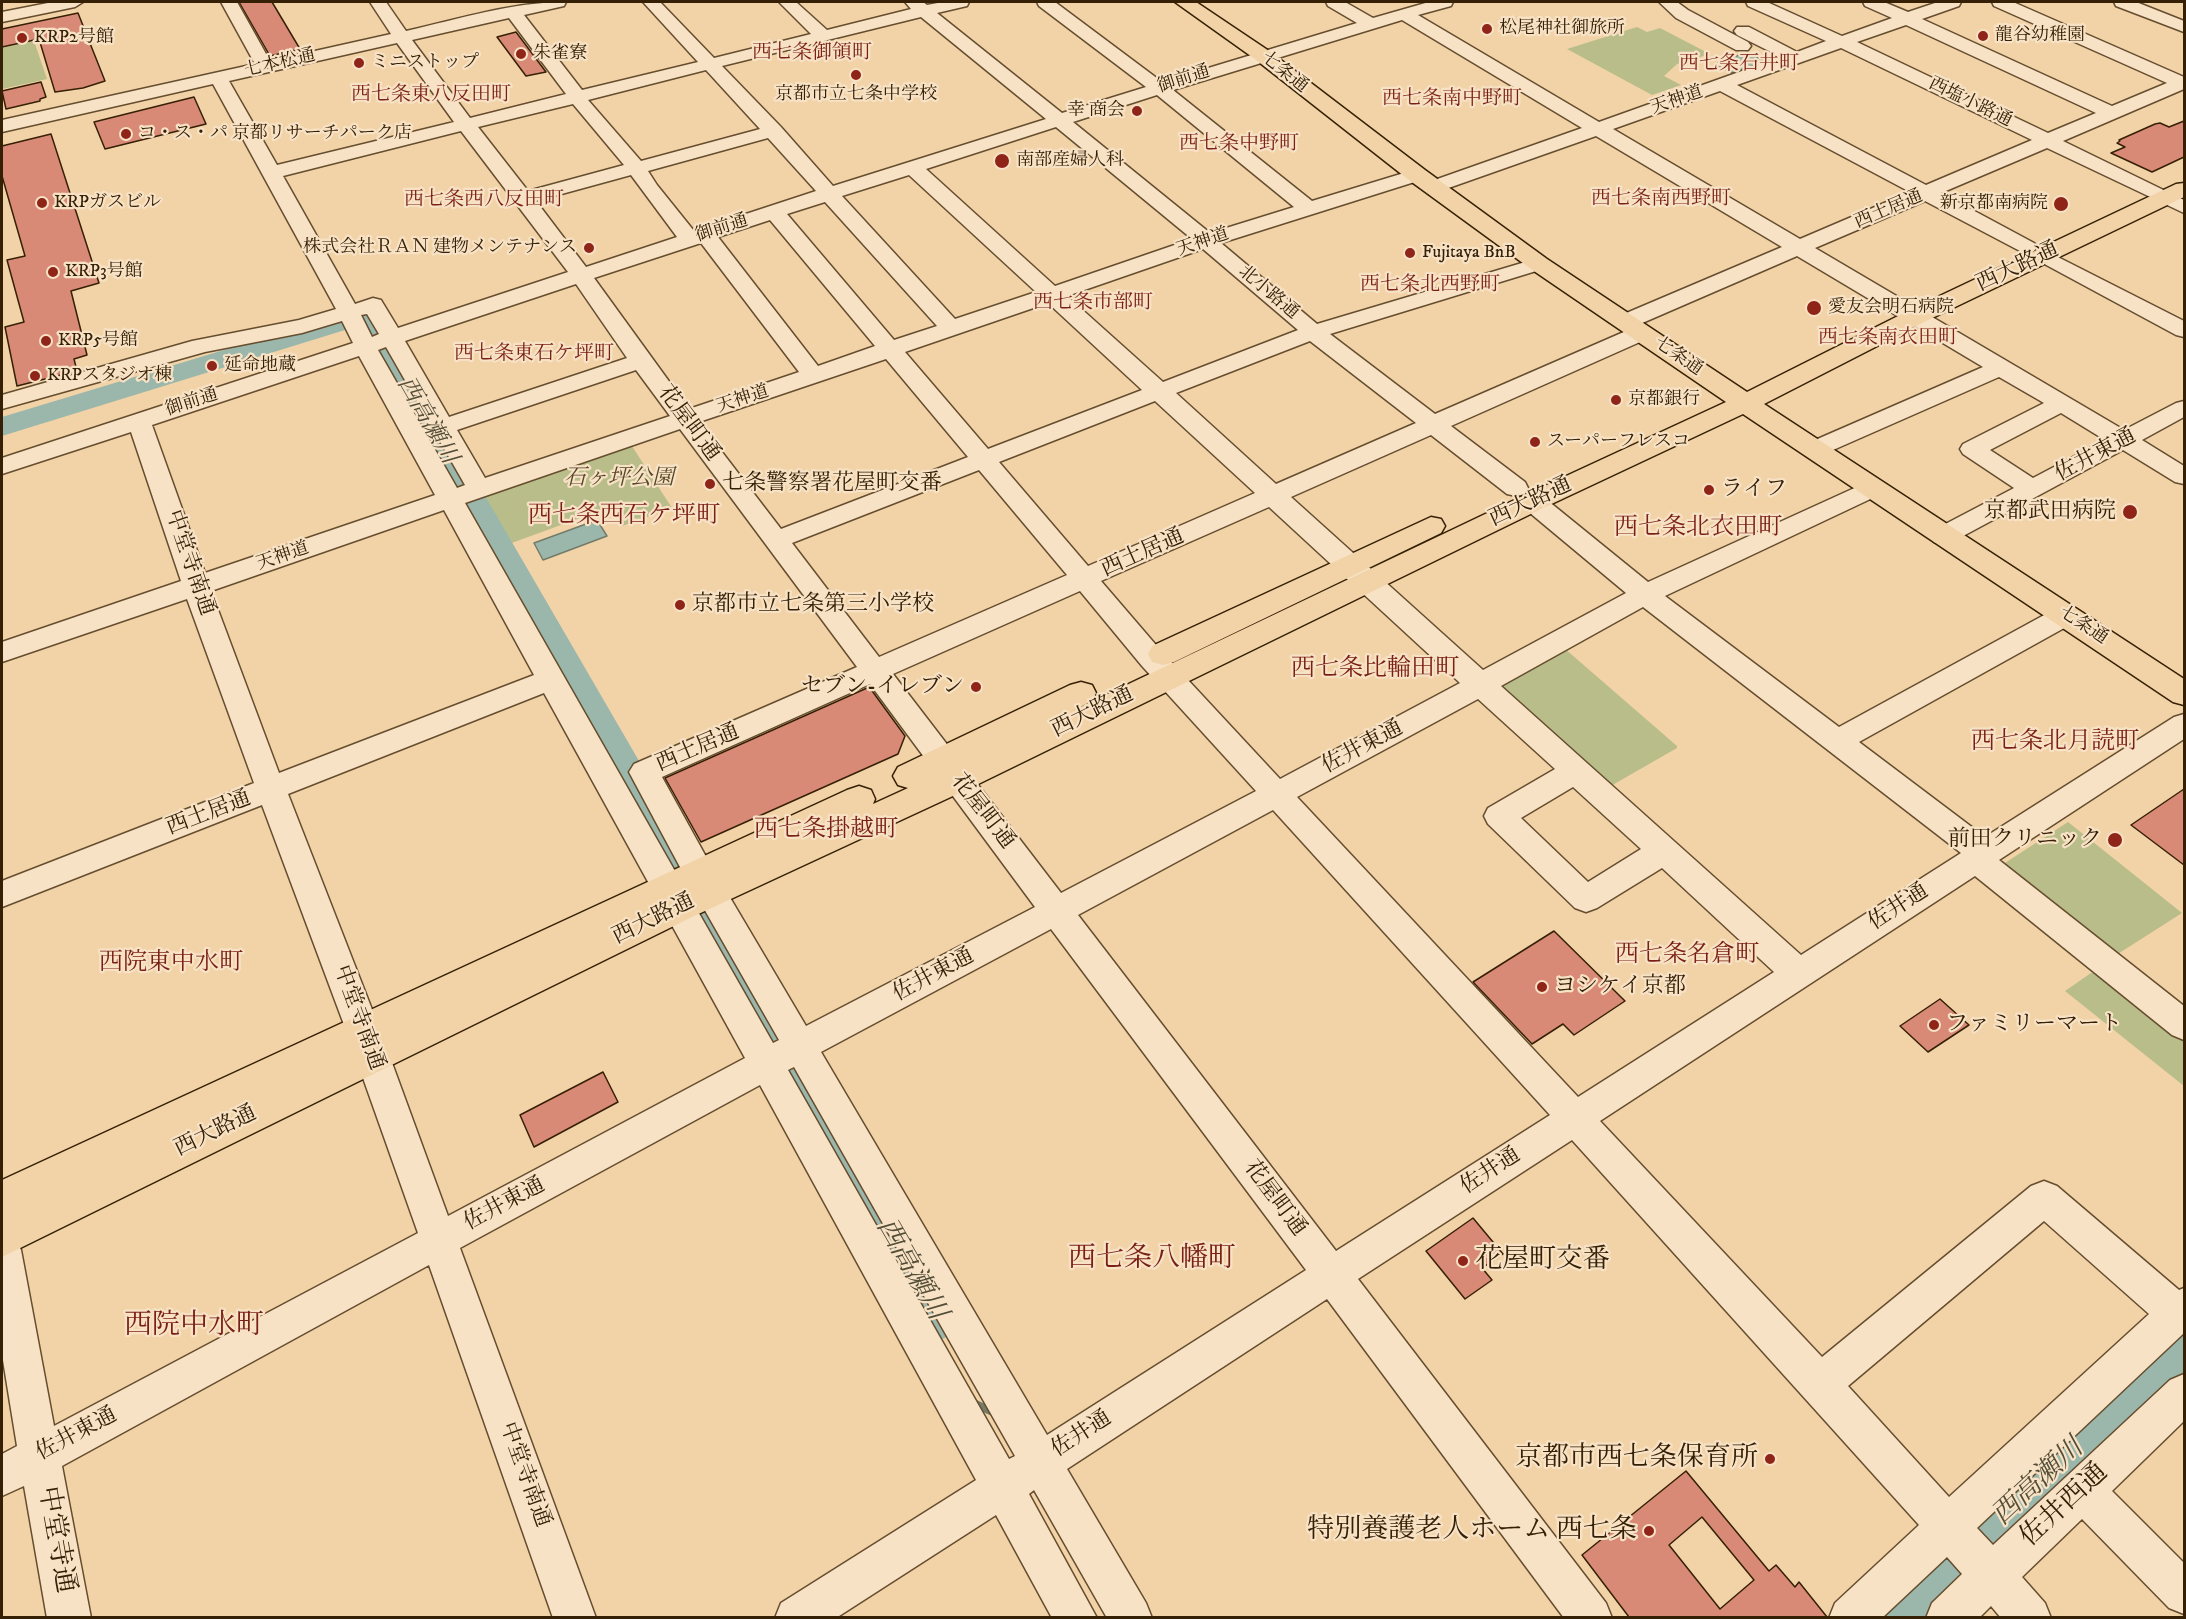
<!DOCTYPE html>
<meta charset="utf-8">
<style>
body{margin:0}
#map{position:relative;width:2186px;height:1619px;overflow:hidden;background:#f2d3a7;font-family:"IM FELL DW Pica",serif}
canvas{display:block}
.frame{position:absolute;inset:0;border:3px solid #362005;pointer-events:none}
</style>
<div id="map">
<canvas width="2186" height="1619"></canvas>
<div class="frame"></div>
</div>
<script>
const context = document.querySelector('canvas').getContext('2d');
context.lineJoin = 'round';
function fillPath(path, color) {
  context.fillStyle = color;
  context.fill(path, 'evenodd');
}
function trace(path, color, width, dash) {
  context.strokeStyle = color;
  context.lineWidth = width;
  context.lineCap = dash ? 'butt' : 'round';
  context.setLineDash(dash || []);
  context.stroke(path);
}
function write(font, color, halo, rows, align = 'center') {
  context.font = font + ' "IM FELL DW Pica","Noto Serif JP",serif';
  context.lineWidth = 4.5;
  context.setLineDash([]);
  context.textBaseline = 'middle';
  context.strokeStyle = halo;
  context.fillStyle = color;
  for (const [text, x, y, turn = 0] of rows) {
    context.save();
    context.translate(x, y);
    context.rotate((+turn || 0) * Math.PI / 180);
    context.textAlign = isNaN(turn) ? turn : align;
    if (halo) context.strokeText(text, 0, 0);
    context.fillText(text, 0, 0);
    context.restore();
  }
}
const green = new Path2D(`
 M1637,27l10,5 13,-4 50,26 -33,10 -13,12 17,9 -29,10 -85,-46z
 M34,41l13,38 -45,10v-41z
 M630,443l42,65 -50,18 -12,-19 -101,37 -28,-51z
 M1564,648l113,98v2l-68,39 -112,-98 1,-8z
 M2068,822l114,91 -69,44 -106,-83 -2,-11z
 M2091,973l20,1 73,60v52l-119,-95z`);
const water = new Path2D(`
 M1747,52l18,9 -32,12 -18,-9z
 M597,520l10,16 -64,24 -9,-17z`);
const stream = new Path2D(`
 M971,1402l22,10`);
const river = new Path2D(`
 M366,307l10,2 4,6 309,532 5,11 -5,11 -14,5 -14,-5 -303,-543 -356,110v-19z
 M712,905l14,5 125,218 103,172 7,17 -7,17 -17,7 -17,-7 -101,-176 -127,-236 6,-12z
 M2184,1324v57l-250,237h-67l8,-19 292,-268z`);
const building = new Path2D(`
 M239,2h33l28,47 -30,7z
 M78,13l27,68 -22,7 -28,4 -16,-53 -37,8v-18z
 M516,32l30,40 -20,4 -29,-39z
 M41,82l5,15 -6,2v2l-34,8 -4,-18z
 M194,97l12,27 -101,25 -11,-27z
 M2184,121v36l-32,15 -41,-19 14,-6 -8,-4 3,-2 -1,-1 36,-16 5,-1 9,4z
 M51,134l48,149 -28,8 16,64 -13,4 3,12 -60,15 -12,-59 19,-5 -17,-62 18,-4 -23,-80v-30z
 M867,688h3l35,48 -7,18 -197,88 -36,-64z
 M2184,789v76l-53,-40z
 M1554,931l71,70 -51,34 -11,-11 -31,20 -59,-62z
 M1940,999l29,26 -41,27 -28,-26z
 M603,1072l15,30 -84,45 -14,-32z
 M1473,1218l30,36 -21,14 10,12 -27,19 -39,-48z
 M1686,1471l83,100 7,-6 19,22 4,-5 28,35h-198l-47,-62zM1702,1517l52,63 -34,29 -51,-64z`);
const minor = new Path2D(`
 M53,2h30l-8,5 -73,15v-10z
 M221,2h16l33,59 121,-27 -21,-32h16l20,29c53,-12 106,-29 160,-29l-2,4 -40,9 58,75 116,-28 -55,-60h17l54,56 97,-24 -32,-32h17l31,28 84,-21 -6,-7h18l4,3 16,-3h26l-2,4 -30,7 125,100 84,-26 -107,-81 -2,-4h18l107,80 195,-59 -29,-17 -2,-4h19l28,16 56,-16h24l-2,4 -33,9 181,107 182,-65 -44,-22 -3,-4 3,-4h12l48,25 29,-11 -78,-35 -2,-4h21l75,34 50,-18 -27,-12 -2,-4h21l24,10 30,-10h23l-2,4 -37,13 190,87 55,-23 -173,-77 -2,-4h21l171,75v12l-121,52 121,59v13l-137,-65 -106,45 93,50 3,4 -3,4 -7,2 -7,-2 -95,-50 -110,47 309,182 52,-27 8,-2v16l-42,23 42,26v18l-9,-2 -52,-32 -171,92 -9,3 -9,-3 -4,-6 4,-6 80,-42 -51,-34 -3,-5 3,-5 81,-41 -45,-26 -175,77 -9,3 -9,-3 -3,-5 3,-5 177,-77 -186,-111 -164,71 -8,2 -8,-2 -3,-5 3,-5 165,-70 -186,-111 -156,55h-14l-3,-4 3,-4 156,-55 -180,-108 -229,70 139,111 105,-32 7,2 3,4 -3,4 -203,64 96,81 215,-64 7,-2 7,2 4,4 -4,4 -216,66 105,80 198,-86 8,-2 8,2 3,5 -3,5 -198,88 74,56 3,6 -3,6 -9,2 -9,-2 -76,-59 -140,62 192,173 143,-77 -102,-85 -3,-6 3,-6 9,-2 9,2 106,86 224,-102 9,2 3,6 -3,6 -216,102 174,131 218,-119 9,-2 9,2 4,7 -4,7 -216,120 126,95 189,-120 10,-3v25l-185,121 185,146v34l-12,-5 -197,-159 -375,245 222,236 209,-171 13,-5 13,5 122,104 5,-2v45l-207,195 16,17 177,-165 14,-6v47l-72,70 72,72v51l-15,-6 -87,-89 -60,58 23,26 6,15h-50l-10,-12 -12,12h-53l6,-15 30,-29 -15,-17 -65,61h-53l6,-15 84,-78 -347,-385 -214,139 248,324 6,15h-48l-237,-319 -260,170 79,134 6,15h-45l-73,-128 -5,4 68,124h-45l-56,-103 -160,103h-61l6,-15 195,-123 -216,-395 -300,163 136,370h-43l-124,-353 -367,201 29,152h-44l-23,-132 -22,10v-42l15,-8 -15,-92v-122l13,5 6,13 33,176 364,-193 -72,-203 -84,-225 -260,102v-26l252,-98 -67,-184 -185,63v-20l179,-61 -50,-149 -129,42v-16l351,-115 -11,-22 -40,12 -97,19 -203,57v-14l190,-54 107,-21 37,-11 -123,-225 -211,48v-12l253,-56zM921,17l125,102 -213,67 -52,-59 -59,-61zM509,18l57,76 -96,24 -58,-78zM1906,25l190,88 -48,20 -191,-91zM397,43l57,79 -177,43 -48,-84zM1841,48l191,92 -106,45 -189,-100zM706,70l54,59 -119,32 -53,-61zM1720,91l190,101 -110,47 -187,-110zM1157,95l137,112 -84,26 -137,-111zM573,104l51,61 -96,26 -50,-64zM1056,127l136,112 -137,47 -129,-117zM461,131l107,141 -170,56 -17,-28 -8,-2 -18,6 -72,-128zM768,138l48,53 -122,40 -37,-46 -9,-14zM631,175l46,62 -91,30 -50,-66zM909,175l127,117 -81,27 -113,-123zM825,202l112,124 -43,14 -107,-126zM770,220l105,126 -57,20 -100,-129zM701,243l98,129 -110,37 -95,-131zM1203,249l95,81 -135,52 -96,-86zM576,284l51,74 -178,59 -44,-76zM1048,303l94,87 -154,59 -83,-97zM367,314l12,20 -7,3 -11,-22zM1310,341l106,82 -140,61 -100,-91zM386,347l79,138 -8,3 -79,-138zM359,356l76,139 -230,78 -53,-148zM886,359l82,98 -187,72 -82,-107zM636,370l34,46 -185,62 -28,-48zM1155,401l100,92 -167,73 -89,-104zM2061,413l44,27 -72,38 -43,-28zM680,429l177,238 -223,97 -5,8 59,110 11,4 -4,7 84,147 -6,3 -308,-540zM979,470l88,105 -188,82 -87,-114zM1269,507l191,176 -180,96 -118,-127 -61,-71zM444,510l90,165 -255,98 -68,-182zM1080,591l62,75 114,125 -195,102 -168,-219zM1643,607l318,246 -160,102 -300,-269zM870,684l165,223 -229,119 -84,-142 -11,-4 4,-7 -53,-96zM544,693l201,365 -297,158 -68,-186 -92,-236zM1478,699l77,70 -67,39 -4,8 4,8 87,84 11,4 11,-4 65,-40 112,104 -196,125 -281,-300zM1573,787l68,62 -53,33 -67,-64zM1273,810l277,305 -214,136 -258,-336zM1051,929l255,341 -259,165 -226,-383zM794,1067l221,389 -6,3 -221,-389zM2044,1221l105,93 -200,183 -101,-111z
 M1659,2h18l11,8 60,32 3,4 -3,4h-12l-60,-32z
 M2114,2h22l48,19v11l-68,-26z
 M2044,250l140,71v16l-8,-2 -139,-75 -3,-4 3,-4z`);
const major = new Path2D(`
 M1175,2h21l73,49 156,119 122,89 200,133 161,-81 268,-127 8,-1v14l-258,124 -162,83 420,275v26l-11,-3 -430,-288 -200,94 -575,281 -276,128 -690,340v-77l845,-390 12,-4 12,4 4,9 -2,5 35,-16 -10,-3 -5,-9 5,-9 172,-82 11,-3 11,3 4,8 -4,8 -20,10 451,-215 203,-94 -195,-133 -122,-89 -154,-121z
 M1431,517l10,2 4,7 -4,7 -267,129 -11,3 -11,-3 -4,-8 4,-8z`);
const markers = [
 [1487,29,6,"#8f2418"],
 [1983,36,6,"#8f2418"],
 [22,38,6,"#8f2418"],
 [521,54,6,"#8f2418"],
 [359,63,6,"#8f2418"],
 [856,75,6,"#8f2418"],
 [1137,111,6,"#8f2418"],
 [126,134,6,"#8f2418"],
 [1002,161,8,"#8f2418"],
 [42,203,6,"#8f2418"],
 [2061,204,8,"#8f2418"],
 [589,248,6,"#8f2418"],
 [1410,253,6,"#8f2418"],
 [53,272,6,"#8f2418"],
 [1814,308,8,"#8f2418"],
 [46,341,6,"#8f2418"],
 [212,366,6,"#8f2418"],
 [35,376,6,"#8f2418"],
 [1616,400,6,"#8f2418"],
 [1535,442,6,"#8f2418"],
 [710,484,6,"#8f2418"],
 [1709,490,6,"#8f2418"],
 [2130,512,8,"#8f2418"],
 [680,605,6,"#8f2418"],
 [976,687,6,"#8f2418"],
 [2115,840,8,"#8f2418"],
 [1542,987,6,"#8f2418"],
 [1934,1025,6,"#8f2418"],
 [1463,1261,6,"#8f2418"],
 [1770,1459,6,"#8f2418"],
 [1649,1531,6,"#8f2418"]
];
const farPoinames = [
 ["松尾神社御旅所",1499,29],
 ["龍谷幼稚園",1995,36],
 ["KRP2号館",34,38],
 ["朱雀寮",533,54],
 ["ミニストップ",371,63],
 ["京都市立七条中学校",856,95,"center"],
 ["幸 商会",1125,111,"right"],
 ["コ・ス・パ 京都リサーチパーク店",138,134],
 ["南部産婦人科",1016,161],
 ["KRPガスビル",54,203],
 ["新京都南病院",2048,204,"right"],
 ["株式会社ＲＡＮ 建物メンテナンス",577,248,"right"],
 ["Fujitaya BnB",1422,253],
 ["KRP3号館",65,272],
 ["愛友会明石病院",1828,308],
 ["KRP5号館",58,341],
 ["延命地蔵",224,366],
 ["KRPスタジオ棟",47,376],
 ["京都銀行",1628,400],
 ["スーパーフレスコ",1547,442]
];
const farStreetnames = [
 ["七本松通",280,64,-13],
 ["七条通",1284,73,38],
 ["御前通",1184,80,-18],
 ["天神道",1677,101,-19],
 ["西塩小路通",1970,103,26],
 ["西土居通",1889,210,-23],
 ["御前通",722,229,-18],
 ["天神道",1203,243,-19],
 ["北小路通",1268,293,40],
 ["七条通",1678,357,34],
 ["天神道",743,400,-18],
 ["御前通",192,403,-18],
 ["天神道",283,557,-19],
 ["七条通",2083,626,33]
];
const farNeighbourhoodnames = [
 ["西七条御領町",812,54],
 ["西七条石井町",1739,65],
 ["西七条東八反田町",431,96],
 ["西七条南中野町",1452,100],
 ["西七条中野町",1239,145],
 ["西七条南西野町",1661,200],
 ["西七条西八反田町",484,201],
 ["西七条北西野町",1430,286],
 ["西七条市部町",1093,304],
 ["西七条南衣田町",1888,339],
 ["西七条東石ケ坪町",534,355]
];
const streetNames = [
 ["西大路通",2018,268,-25],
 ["花屋町通",688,424,53],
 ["佐井東通",2096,456,-28],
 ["西大路通",1531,503,-25],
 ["西土居通",1143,554,-24],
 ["中堂寺南通",189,563,71],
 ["西大路通",1093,713,-26],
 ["佐井東通",1363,748,-28],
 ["西土居通",698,749,-23],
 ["花屋町通",982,812,52],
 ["西土居通",209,814,-21],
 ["佐井通",1899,908,-33],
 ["西大路通",654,920,-26],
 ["佐井東通",934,976,-28],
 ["中堂寺南通",358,1018,70],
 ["西大路通",216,1132,-26],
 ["佐井通",1491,1172,-33],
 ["花屋町通",1274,1199,53],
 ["佐井東通",505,1205,-28],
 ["佐井東通",77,1435,-28],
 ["佐井通",1082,1435,-33],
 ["中堂寺南通",524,1475,70]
];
const parkNames = [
 ["石ヶ坪公園",619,479]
];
const poiNames = [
 ["七条警察署花屋町交番",722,484],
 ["ライフ",1721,490],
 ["京都武田病院",2116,512,"right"],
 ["京都市立七条第三小学校",692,605],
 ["セブン-イレブン",964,687,"right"],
 ["前田クリニック",2102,840,"right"],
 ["ヨシケイ京都",1554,987],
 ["ファミリーマート",1946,1025]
];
const waterNames = [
 ["西高瀬川",426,421,60]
];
const neighbourhoodNames = [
 ["西七条西石ケ坪町",624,517],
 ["西七条北衣田町",1698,529],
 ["西七条比輪田町",1375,670],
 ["西七条北月読町",2055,743],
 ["西七条掛越町",826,831],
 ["西七条名倉町",1687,956],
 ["西院東中水町",171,964]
];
const nearPoinames = [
 ["花屋町交番",1475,1261,"left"],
 ["京都市西七条保育所",1758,1459],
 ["特別養護老人ホーム 西七条",1637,1531]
];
const nearStreetnames = [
 ["佐井西通",2065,1506,-43],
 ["中堂寺通",55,1540,80]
];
const nearNeighbourhoodnames = [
 ["西七条八幡町",1152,1260],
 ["西院中水町",194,1327]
];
const nearWaternames = [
 ["西高瀬川",910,1270,60],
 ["西高瀬川",2039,1483,-43]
];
fillPath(green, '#b8bd89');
fillPath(water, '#9bb7ac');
trace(water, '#737b69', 1.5);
trace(stream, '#737b69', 8);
fillPath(river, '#9bb7ac');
fillPath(building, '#d88a76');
trace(building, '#362005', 1.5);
trace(minor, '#654d2e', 3);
trace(major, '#362005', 3);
fillPath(minor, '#f7e2c6');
fillPath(major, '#f2d3a7');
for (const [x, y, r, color] of markers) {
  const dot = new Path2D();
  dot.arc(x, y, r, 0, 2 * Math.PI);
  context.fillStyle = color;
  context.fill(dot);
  trace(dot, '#f7e2c6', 2);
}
write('18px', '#362005', '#f7e2c6', farPoinames, 'left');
write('18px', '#362005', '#f7e2c6', farStreetnames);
write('20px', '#7a1f14', '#f7e2c6', farNeighbourhoodnames);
write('22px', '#362005', '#f7e2c6', streetNames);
write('italic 22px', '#564726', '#f7e2c6', parkNames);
write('22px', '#362005', '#f7e2c6', poiNames, 'left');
write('italic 24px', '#544d37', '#f7e2c6', waterNames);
write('24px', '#7a1f14', '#f7e2c6', neighbourhoodNames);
write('27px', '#362005', '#f7e2c6', nearPoinames, 'right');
write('27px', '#362005', '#f7e2c6', nearStreetnames);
write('28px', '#7a1f14', '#f7e2c6', nearNeighbourhoodnames);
write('italic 28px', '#544d37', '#f7e2c6', nearWaternames);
</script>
